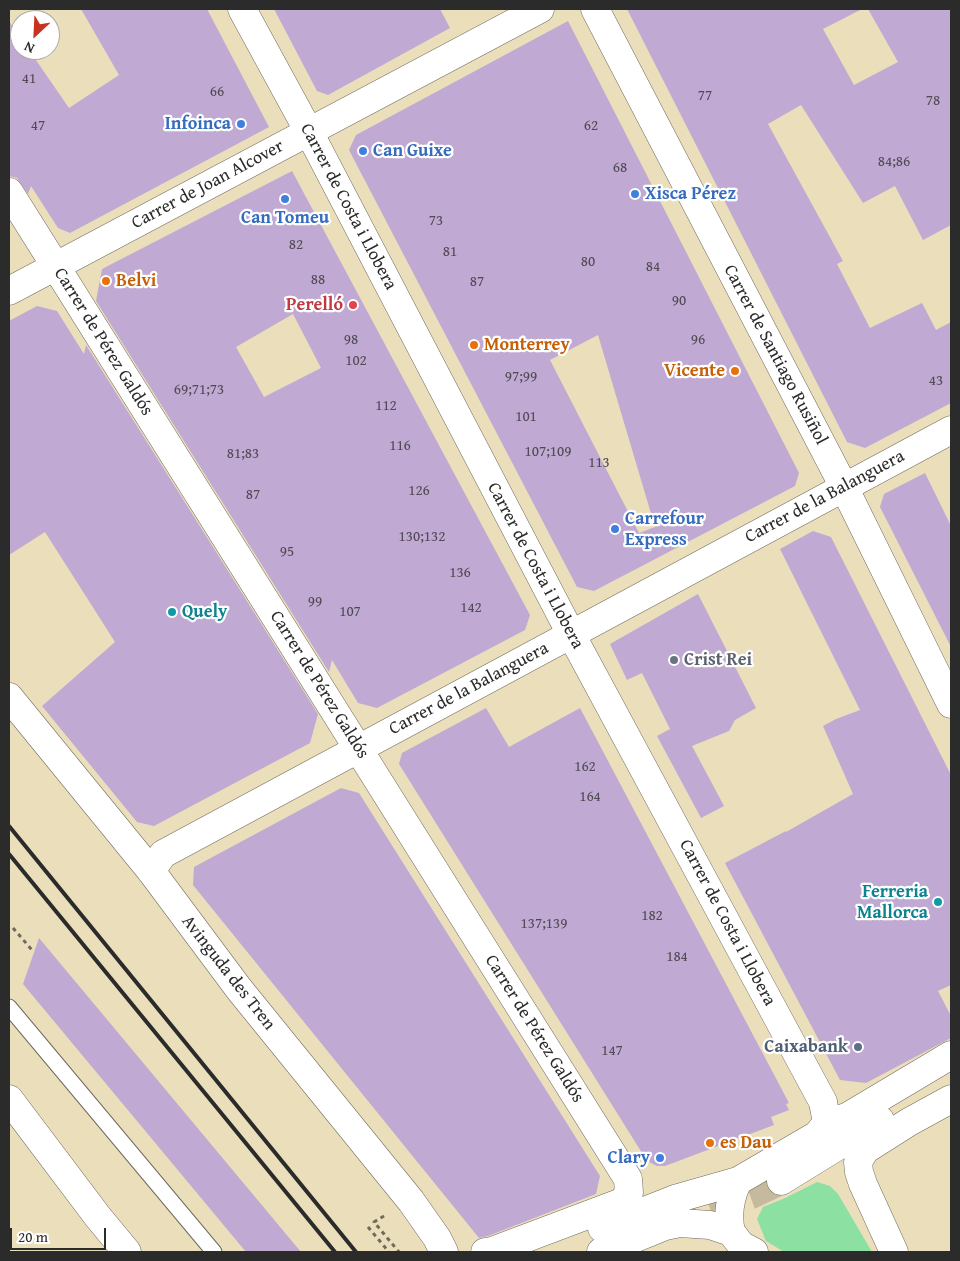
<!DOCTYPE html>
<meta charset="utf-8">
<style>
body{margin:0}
#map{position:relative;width:960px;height:1261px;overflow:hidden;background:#ebdebb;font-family:"Gentium Book Plus",serif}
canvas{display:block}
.frame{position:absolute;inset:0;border:10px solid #2b2b2b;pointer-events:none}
.north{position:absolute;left:10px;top:10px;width:50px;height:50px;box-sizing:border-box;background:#fff;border:1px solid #aaa;border-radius:50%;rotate:205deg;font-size:14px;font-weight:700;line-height:20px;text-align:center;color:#2b2b2b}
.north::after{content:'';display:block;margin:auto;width:18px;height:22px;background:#c8321e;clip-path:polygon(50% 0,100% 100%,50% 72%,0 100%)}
.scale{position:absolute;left:10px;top:1228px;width:96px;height:22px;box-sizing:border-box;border:2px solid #2b2b2b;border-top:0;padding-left:6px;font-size:15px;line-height:18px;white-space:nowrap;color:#2b2b2b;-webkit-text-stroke:4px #fff;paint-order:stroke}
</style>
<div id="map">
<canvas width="960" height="1261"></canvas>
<div class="frame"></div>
<div class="north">N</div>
<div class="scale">20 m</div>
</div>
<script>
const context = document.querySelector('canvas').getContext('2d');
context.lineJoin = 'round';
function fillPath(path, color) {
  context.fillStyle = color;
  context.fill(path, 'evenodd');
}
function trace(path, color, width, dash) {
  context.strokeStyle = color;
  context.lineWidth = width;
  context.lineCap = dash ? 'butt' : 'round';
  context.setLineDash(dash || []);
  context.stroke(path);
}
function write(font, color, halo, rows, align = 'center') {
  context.font = font + ' "Gentium Book Plus",serif';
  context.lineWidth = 4.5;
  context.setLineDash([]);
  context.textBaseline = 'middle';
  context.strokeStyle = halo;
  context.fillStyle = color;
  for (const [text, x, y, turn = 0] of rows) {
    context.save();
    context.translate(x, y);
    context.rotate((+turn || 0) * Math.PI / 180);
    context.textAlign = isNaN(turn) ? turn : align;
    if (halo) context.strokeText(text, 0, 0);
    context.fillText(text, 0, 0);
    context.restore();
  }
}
const green = new Path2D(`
 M817,1182l13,4 8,8 34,58h-88l-18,-11 -9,-22 6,-12 22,-9z`);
const building = new Path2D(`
 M81,9h126l62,118 -199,106 -12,-5 -27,-42 -3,8 -11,-16 -8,-2v-155l11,17v12h9l40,58 50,-33z
 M274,9h166l10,19 -122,67 -11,-4z
 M627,9h235l-39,20 31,56 44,-23 -30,-53h83v216l-28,15 -28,-54 -32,17 -62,-98 -33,19 75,137 -6,3 33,64 52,-25 14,27 15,-8v81l-86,45 -18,-6z
 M568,21l231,452 -4,13 -201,105 -17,-4 -228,-437 7,-15zM598,335l57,192 -16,6 -89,-173z
 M292,171l238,444 -5,15 -148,78 -19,-5 -26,-43 -3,12 -233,-371 6,-32zM293,314l28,54 -57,29 -28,-50z
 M37,306l20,5 27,43 2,-9 232,369 -8,29 -156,83 -17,-4 -95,-116 73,-64 -70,-110 -36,23v-234z
 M925,473l26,53v121l-71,-140 4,-13z
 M813,531l18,6 120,238v210l-13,6 13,25v22l-85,45 -26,-3 -115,-217 61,-32v1l67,-38 -30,-68 13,-7 24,-9 -80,-161z
 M698,594l58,114 -21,12 -6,11 -37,15 32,60 -23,12 -44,-82 13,-7 -28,-56 -15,7 -17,-36z
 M486,708l23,39 71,-39 209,395 -3,1 3,6 -18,7 3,8 -109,41h-8l-10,-5 -248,-397 3,-11z
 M341,788l18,5 241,383 -4,18 -108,42 -9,2 -286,-353 1,-18z
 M39,938l262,314h-55l-223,-268z`);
const minorTunnel = new Path2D(`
 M671,1224l80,-29 30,-14`);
const path = new Path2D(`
 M13,928l19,22
 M384,1216l-10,6 25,30
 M368,1227l21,25`);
const service = new Path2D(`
 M9,1007l205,245`);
const minor = new Path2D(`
 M242,9l67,123 262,502 252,468 4,21
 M595,9l249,478 107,217
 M9,192l619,987 1,14 -7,9 -130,49 -7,1
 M9,291l531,-282
 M9,697l142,174 88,118 172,212 26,37 7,14
 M151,871l12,-17 788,-424
 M781,1181l99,-61
 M602,1228l73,-29 63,-18 79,-46 10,-12 20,-6 104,-62
 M731,1232c-4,-18 -1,-35 7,-51
 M601,1252l64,-26 15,-3 30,2 21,7 10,13 13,7
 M894,1252l-31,-68 -4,-12 -1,-10 7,-12 44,-28 42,-23`);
const secondary = new Path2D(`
 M9,1099l89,118 29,35`);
const rail = new Path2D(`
 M9,826l347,426
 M9,854l326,398`);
const markers = [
 [241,124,5,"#3f7fe0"],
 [363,151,5,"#3f7fe0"],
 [635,194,5,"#3f7fe0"],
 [285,199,5,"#3f7fe0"],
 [106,281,5,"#e8710a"],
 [353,305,5,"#e0444e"],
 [474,345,5,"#e8710a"],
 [735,371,5,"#e8710a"],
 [615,529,5,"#3f7fe0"],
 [172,612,5,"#0f9aa8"],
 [674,660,5,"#6b7280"],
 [938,902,5,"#0f9aa8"],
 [858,1047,5,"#5c6f8a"],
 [710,1143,5,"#e8710a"],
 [660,1158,5,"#3f7fe0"]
];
const numberNames = [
 ["41",29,79],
 ["66",217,92],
 ["77",705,96],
 ["78",933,101],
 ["47",38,126],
 ["62",591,126],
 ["84;86",894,162],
 ["68",620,168],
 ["73",436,221],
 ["82",296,245],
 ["81",450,252],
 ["80",588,262],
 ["84",653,267],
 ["88",318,280],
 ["87",477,282],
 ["90",679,301],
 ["98",351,340],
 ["96",698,340],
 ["102",356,361],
 ["97;99",521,377],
 ["43",936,381],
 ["69;71;73",199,390],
 ["112",386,406],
 ["101",526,417],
 ["116",400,446],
 ["107;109",548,452],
 ["81;83",243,454],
 ["113",599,463],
 ["126",419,491],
 ["87",253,495],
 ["130;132",422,537],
 ["95",287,552],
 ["136",460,573],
 ["99",315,602],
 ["142",471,608],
 ["107",350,612],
 ["162",585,767],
 ["164",590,797],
 ["182",652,916],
 ["137;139",544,924],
 ["184",677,957],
 ["147",612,1051]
];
const shopNames = [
 ["Infoinca",231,124,"right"],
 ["Can Guixe",373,151],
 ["Xisca Pérez",645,194],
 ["Can Tomeu",285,218,"center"],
 ["Carrefour",625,519],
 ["Express",625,540],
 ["Clary",650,1158,"right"]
];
const streetNames = [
 ["Carrer de Joan Alcover",208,185,-28],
 ["Carrer de Costa i Llobera",348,207,62],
 ["Carrer de Pérez Galdós",103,342,58],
 ["Carrer de Santiago Rusiñol",775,355,62],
 ["Carrer de la Balanguera",825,497,-28],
 ["Carrer de Costa i Llobera",535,566,62],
 ["Carrer de Pérez Galdós",319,685,58],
 ["Carrer de la Balanguera",469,689,-28],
 ["Carrer de Costa i Llobera",727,923,62],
 ["Avinguda des Tren",228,973,52],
 ["Carrer de Pérez Galdós",534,1029,58]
];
const foodNames = [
 ["Belvi",116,281],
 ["Monterrey",484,345],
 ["Vicente",725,371,"right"],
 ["es Dau",720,1143]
];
const healthNames = [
 ["Perelló",343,305]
];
const cultureNames = [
 ["Quely",182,612],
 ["Ferreria",928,892,"right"],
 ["Mallorca",928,913,"right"]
];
const worshipNames = [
 ["Crist Rei",684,660]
];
const serviceNames = [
 ["Caixabank",848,1047]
];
fillPath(green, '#8ce0a2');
fillPath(building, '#c0a9d2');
trace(minorTunnel, '#c5ba9e', 28, [28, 14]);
trace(service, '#6e6a5d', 17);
trace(minor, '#6e6a5d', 29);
trace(secondary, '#6e6a5d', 29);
trace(path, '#6e6a5d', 3, [4, 4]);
trace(service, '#fff', 15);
trace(minor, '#fff', 28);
trace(secondary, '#fff', 28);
trace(rail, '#2b2b2b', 4);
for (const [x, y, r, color] of markers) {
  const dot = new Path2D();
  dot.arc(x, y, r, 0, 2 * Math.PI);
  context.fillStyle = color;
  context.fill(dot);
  trace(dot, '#fff', 2);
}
write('15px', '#504a55', null, numberNames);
write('bold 18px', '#366cbe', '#fff', shopNames, 'left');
write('18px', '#2b2b2b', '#fff', streetNames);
write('bold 18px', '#c56008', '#fff', foodNames, 'left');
write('bold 18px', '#be3a42', '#fff', healthNames, 'right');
write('bold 18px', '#0d838f', '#fff', cultureNames, 'left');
write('bold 18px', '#5b616d', '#fff', worshipNames, 'left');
write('bold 18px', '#4e5e75', '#fff', serviceNames, 'right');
</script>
